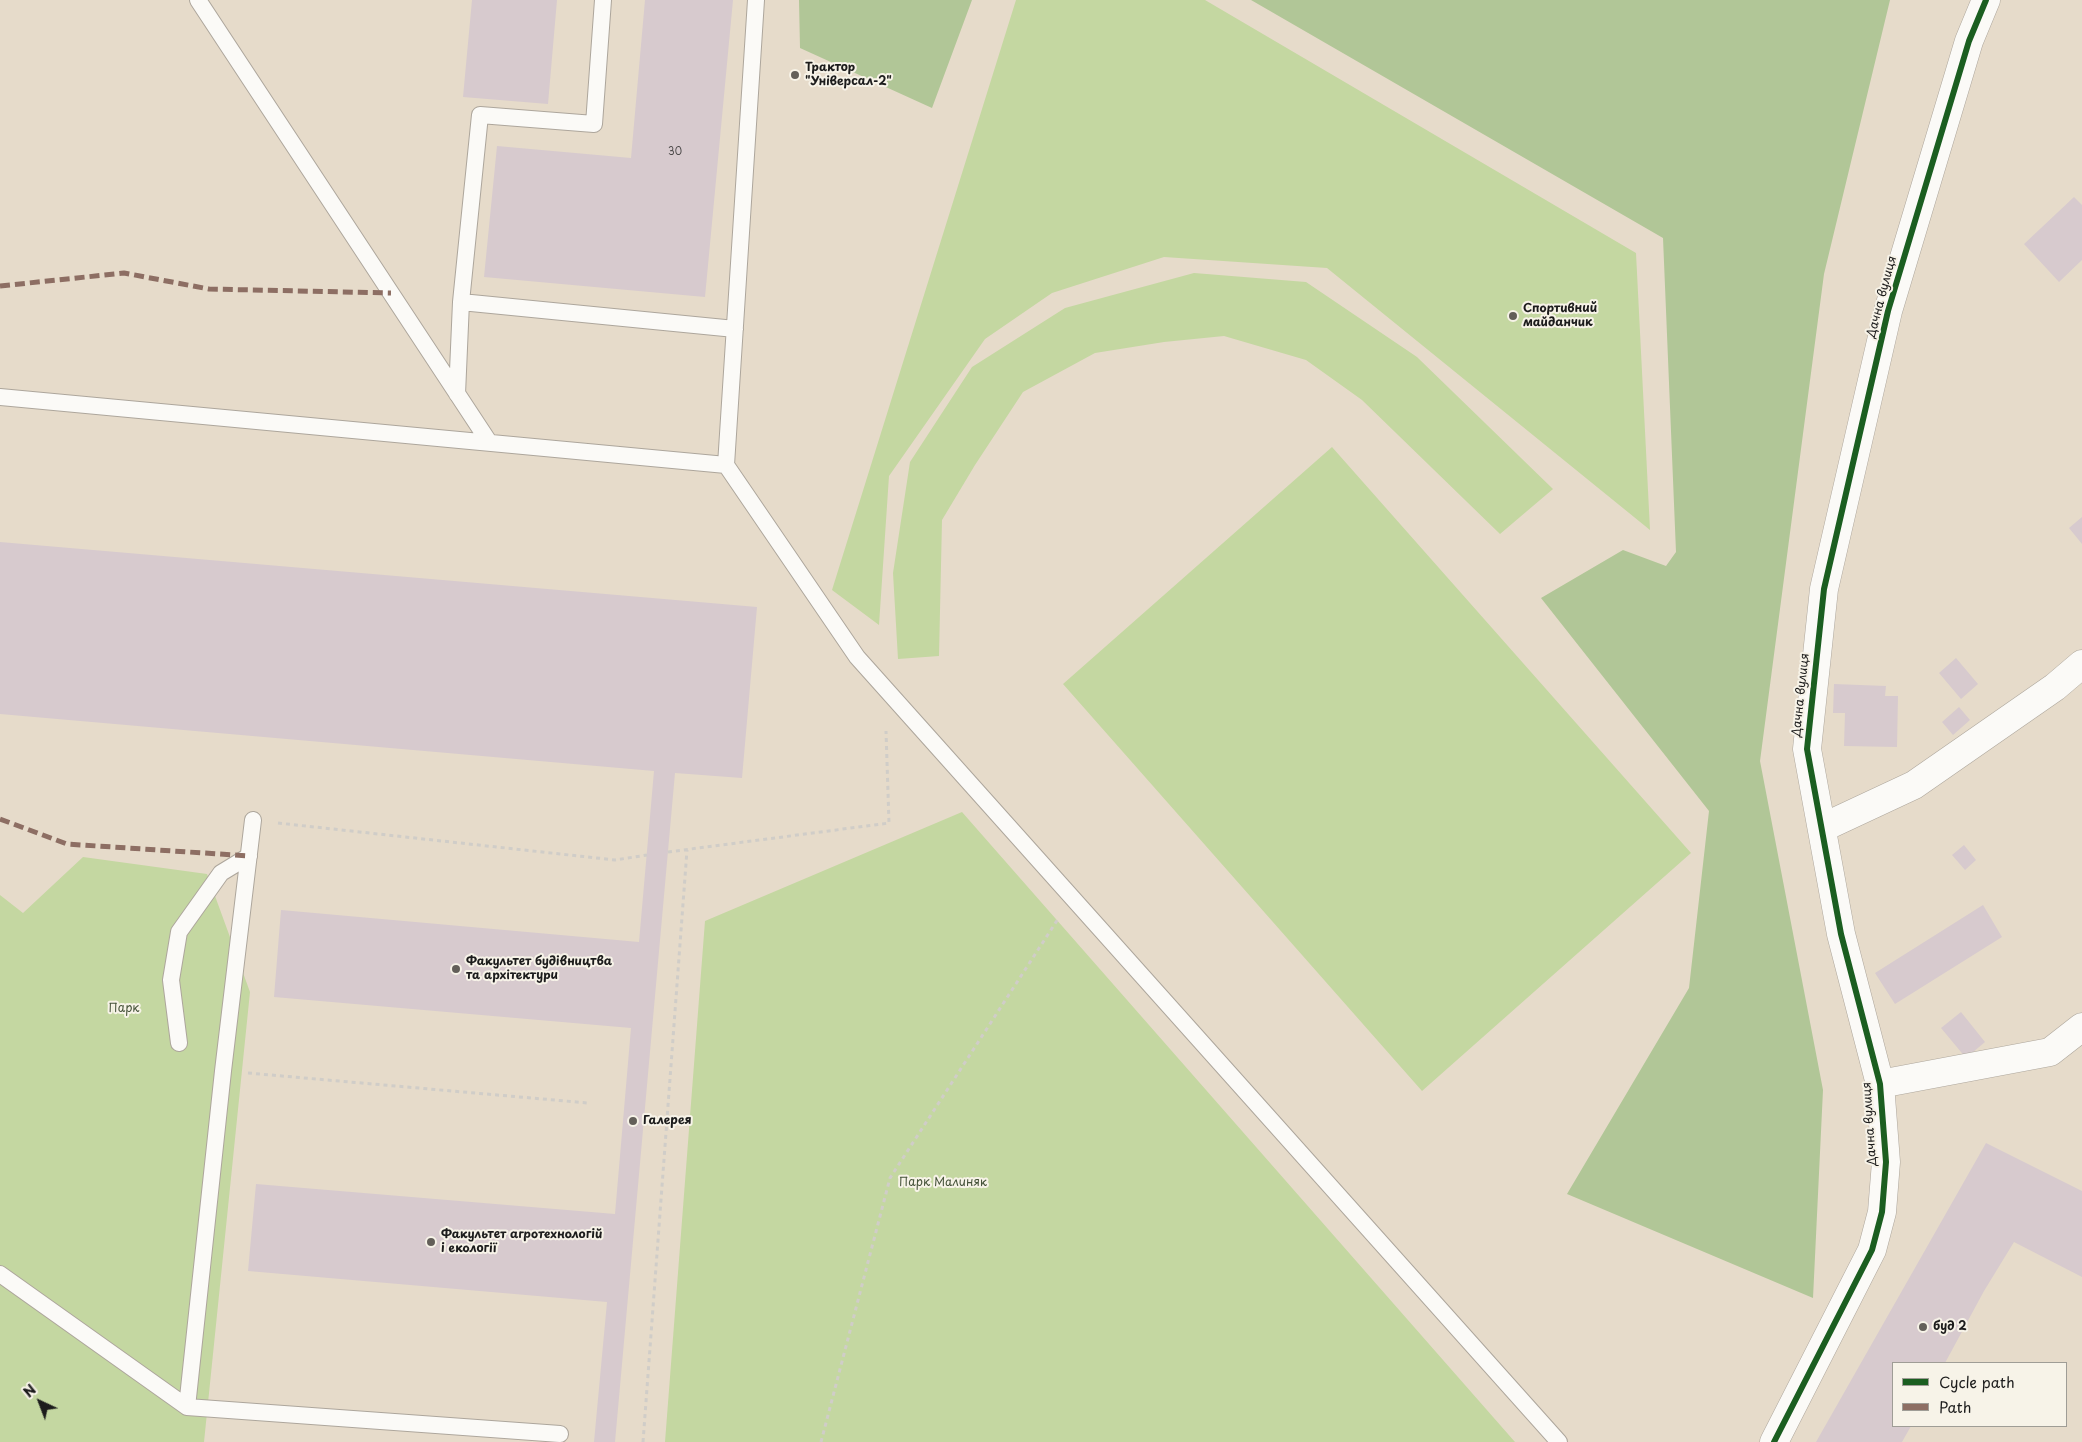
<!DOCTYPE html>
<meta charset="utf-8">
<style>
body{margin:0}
#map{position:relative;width:2082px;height:1442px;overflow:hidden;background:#e6dbca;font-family:"Playpen Sans",sans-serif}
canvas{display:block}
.legend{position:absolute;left:1892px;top:1362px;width:175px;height:65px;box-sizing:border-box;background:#f7f3e8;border:1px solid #9f9d96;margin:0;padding:6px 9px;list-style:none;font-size:15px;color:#1c1c1c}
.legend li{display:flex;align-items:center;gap:10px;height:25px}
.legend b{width:25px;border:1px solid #9f9d96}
.north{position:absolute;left:15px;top:1377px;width:50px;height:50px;-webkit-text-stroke:4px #f7f3e8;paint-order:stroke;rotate:317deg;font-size:14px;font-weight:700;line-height:20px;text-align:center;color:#1c1c1c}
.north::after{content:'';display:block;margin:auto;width:18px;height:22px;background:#1c1c1c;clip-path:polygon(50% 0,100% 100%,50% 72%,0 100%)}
</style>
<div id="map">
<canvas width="2082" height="1442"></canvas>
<ul class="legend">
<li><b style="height:6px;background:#1b5e20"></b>Cycle path</li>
<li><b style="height:6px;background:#8d6e63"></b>Path</li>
</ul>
<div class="north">N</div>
</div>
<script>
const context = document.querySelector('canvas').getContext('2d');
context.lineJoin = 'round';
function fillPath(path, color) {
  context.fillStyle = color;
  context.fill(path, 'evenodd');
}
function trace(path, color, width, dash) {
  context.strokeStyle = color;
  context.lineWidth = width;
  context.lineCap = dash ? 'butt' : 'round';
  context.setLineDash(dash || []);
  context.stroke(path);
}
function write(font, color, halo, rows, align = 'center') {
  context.font = font + ' "Playpen Sans",sans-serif';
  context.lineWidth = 4;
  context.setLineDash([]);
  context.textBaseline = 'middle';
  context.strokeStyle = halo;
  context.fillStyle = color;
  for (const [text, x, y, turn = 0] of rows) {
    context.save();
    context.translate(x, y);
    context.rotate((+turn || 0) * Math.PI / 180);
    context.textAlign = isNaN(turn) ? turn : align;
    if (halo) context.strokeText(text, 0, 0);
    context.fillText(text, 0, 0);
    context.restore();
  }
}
const green = new Path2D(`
 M1016,0h189l431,253 14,277 -323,-262 -163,-11 -112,36 -67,46 -96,137 -10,149 -47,-35z
 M1194,273l112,9 111,75 136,132 -53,45 -138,-134 -56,-40 -82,-24 -60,6 -69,11 -72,39 -48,73 -33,55 -3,136 -41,3 -5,-86 17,-111 62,-95 93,-59z
 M1332,447l359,406 -269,238 -359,-407z
 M962,812l553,630h-850l40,-521z
 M83,857l124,17 43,118 -46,450h-204v-547l23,18z`);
const forest = new Path2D(`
 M799,0h173l-40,108 -132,-60z
 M1251,0h639l-66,274 -64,487 63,329 -10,208 -246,-104 122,-206 20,-177 -168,-213 82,-48 43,16 10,-14 -13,-314z`);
const building = new Path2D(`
 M472,0h85l-9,104 -85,-7z
 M645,0h88l-28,297 -221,-20 13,-131 134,12z
 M2074,197l8,8v55l-23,22 -35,-38z
 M2082,517v27l-13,-16z
 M0,542l757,65 -15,171 -67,-5 -60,669h-21l13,-140 -359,-31 8,-87 359,30 16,-186 -357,-31 7,-87 358,32 15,-171 -654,-57z
 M1956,658l22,26 -17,15 -22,-26z
 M1834,684l52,2 -1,10h13l-1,51 -53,-1 1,-33h-12z
 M1959,707l11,13 -17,15 -11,-13z
 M1964,845l12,15 -11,10 -13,-15z
 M1983,905l19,32 -107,67 -20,-31z
 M1961,1012l24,30 -19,16 -25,-30z
 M1986,1143l96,48v86l-68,-35 -30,49 -39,72h-52v63h18l-9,16h-86z`);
const path = new Path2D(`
 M278,823l337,37 32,-5
 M668,852l221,-29 -3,-92
 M248,1073l340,30
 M643,1442l44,-592
 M821,1442l69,-264 168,-259`);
const service = new Path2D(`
 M198,0l291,442
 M603,0l-9,124 -114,-9 -19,187 274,27
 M457,394l4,-92
 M0,397l726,68 131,192 702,785
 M726,465l30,-465
 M179,1043l-8,-63 8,-48 42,-59 28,-17
 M0,1274l187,133 373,27
 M187,1407l36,-336 30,-251`);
const minor = new Path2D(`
 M1822,828l92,-43 141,-98 27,-23
 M1880,1084l170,-32 32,-25
 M1774,1442l98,-192 10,-38 4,-50 -6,-78 -39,-150 -34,-185 17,-160 64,-278 81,-270 17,-41`);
const quiet = new Path2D(`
 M0,286l124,-13 85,16 182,4
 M0,819l67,25 182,12`);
const cycleway = new Path2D(`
 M1774,1442l98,-192 10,-38 4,-50 -6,-78 -39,-150 -34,-185 17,-160 64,-278 81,-270 17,-41`);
const markers = [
 [795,75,5,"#635f59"],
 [1513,316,5,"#635f59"],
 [456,969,5,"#635f59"],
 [633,1121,5,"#635f59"],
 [431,1242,5,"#635f59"],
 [1923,1327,5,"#635f59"]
];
const numberNames = [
 ["30",675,152]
];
const poiNames = [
 ["Трактор",805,68],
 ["\"Універсал-2\"",805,82],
 ["Спортивний",1523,309],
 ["майданчик",1523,323],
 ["Факультет будівництва",466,962],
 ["та архітектури",466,976],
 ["Галерея",643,1121],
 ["Факультет агротехнологій",441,1235],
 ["і екології",441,1249],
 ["буд 2",1933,1327]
];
const streetNames = [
 ["Дачна вулиця",1882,297,-75],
 ["Дачна вулиця",1801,695,-84],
 ["Дачна вулиця",1870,1124,-94]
];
const parkNames = [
 ["Парк",124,1009],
 ["Парк Малиняк",943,1183]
];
fillPath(green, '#c4d7a1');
fillPath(forest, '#b1c697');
fillPath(building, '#d7cace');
trace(service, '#ada69c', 18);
trace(minor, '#ada69c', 29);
trace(path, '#d0cdc8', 3, [4, 4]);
trace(service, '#fbfaf7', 16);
trace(minor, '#fbfaf7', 28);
trace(quiet, '#8d6e63', 5, [10, 5]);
trace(cycleway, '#1b5e20', 6);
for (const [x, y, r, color] of markers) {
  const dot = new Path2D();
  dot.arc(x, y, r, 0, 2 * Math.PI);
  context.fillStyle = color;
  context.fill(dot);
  trace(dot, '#f7f3e8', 2);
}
write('10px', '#4b4848', null, numberNames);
write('bold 12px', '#1c1c1c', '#f7f3e8', poiNames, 'left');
write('12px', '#1c1c1c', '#f7f3e8', streetNames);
write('12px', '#46533a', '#f7f3e8', parkNames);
</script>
